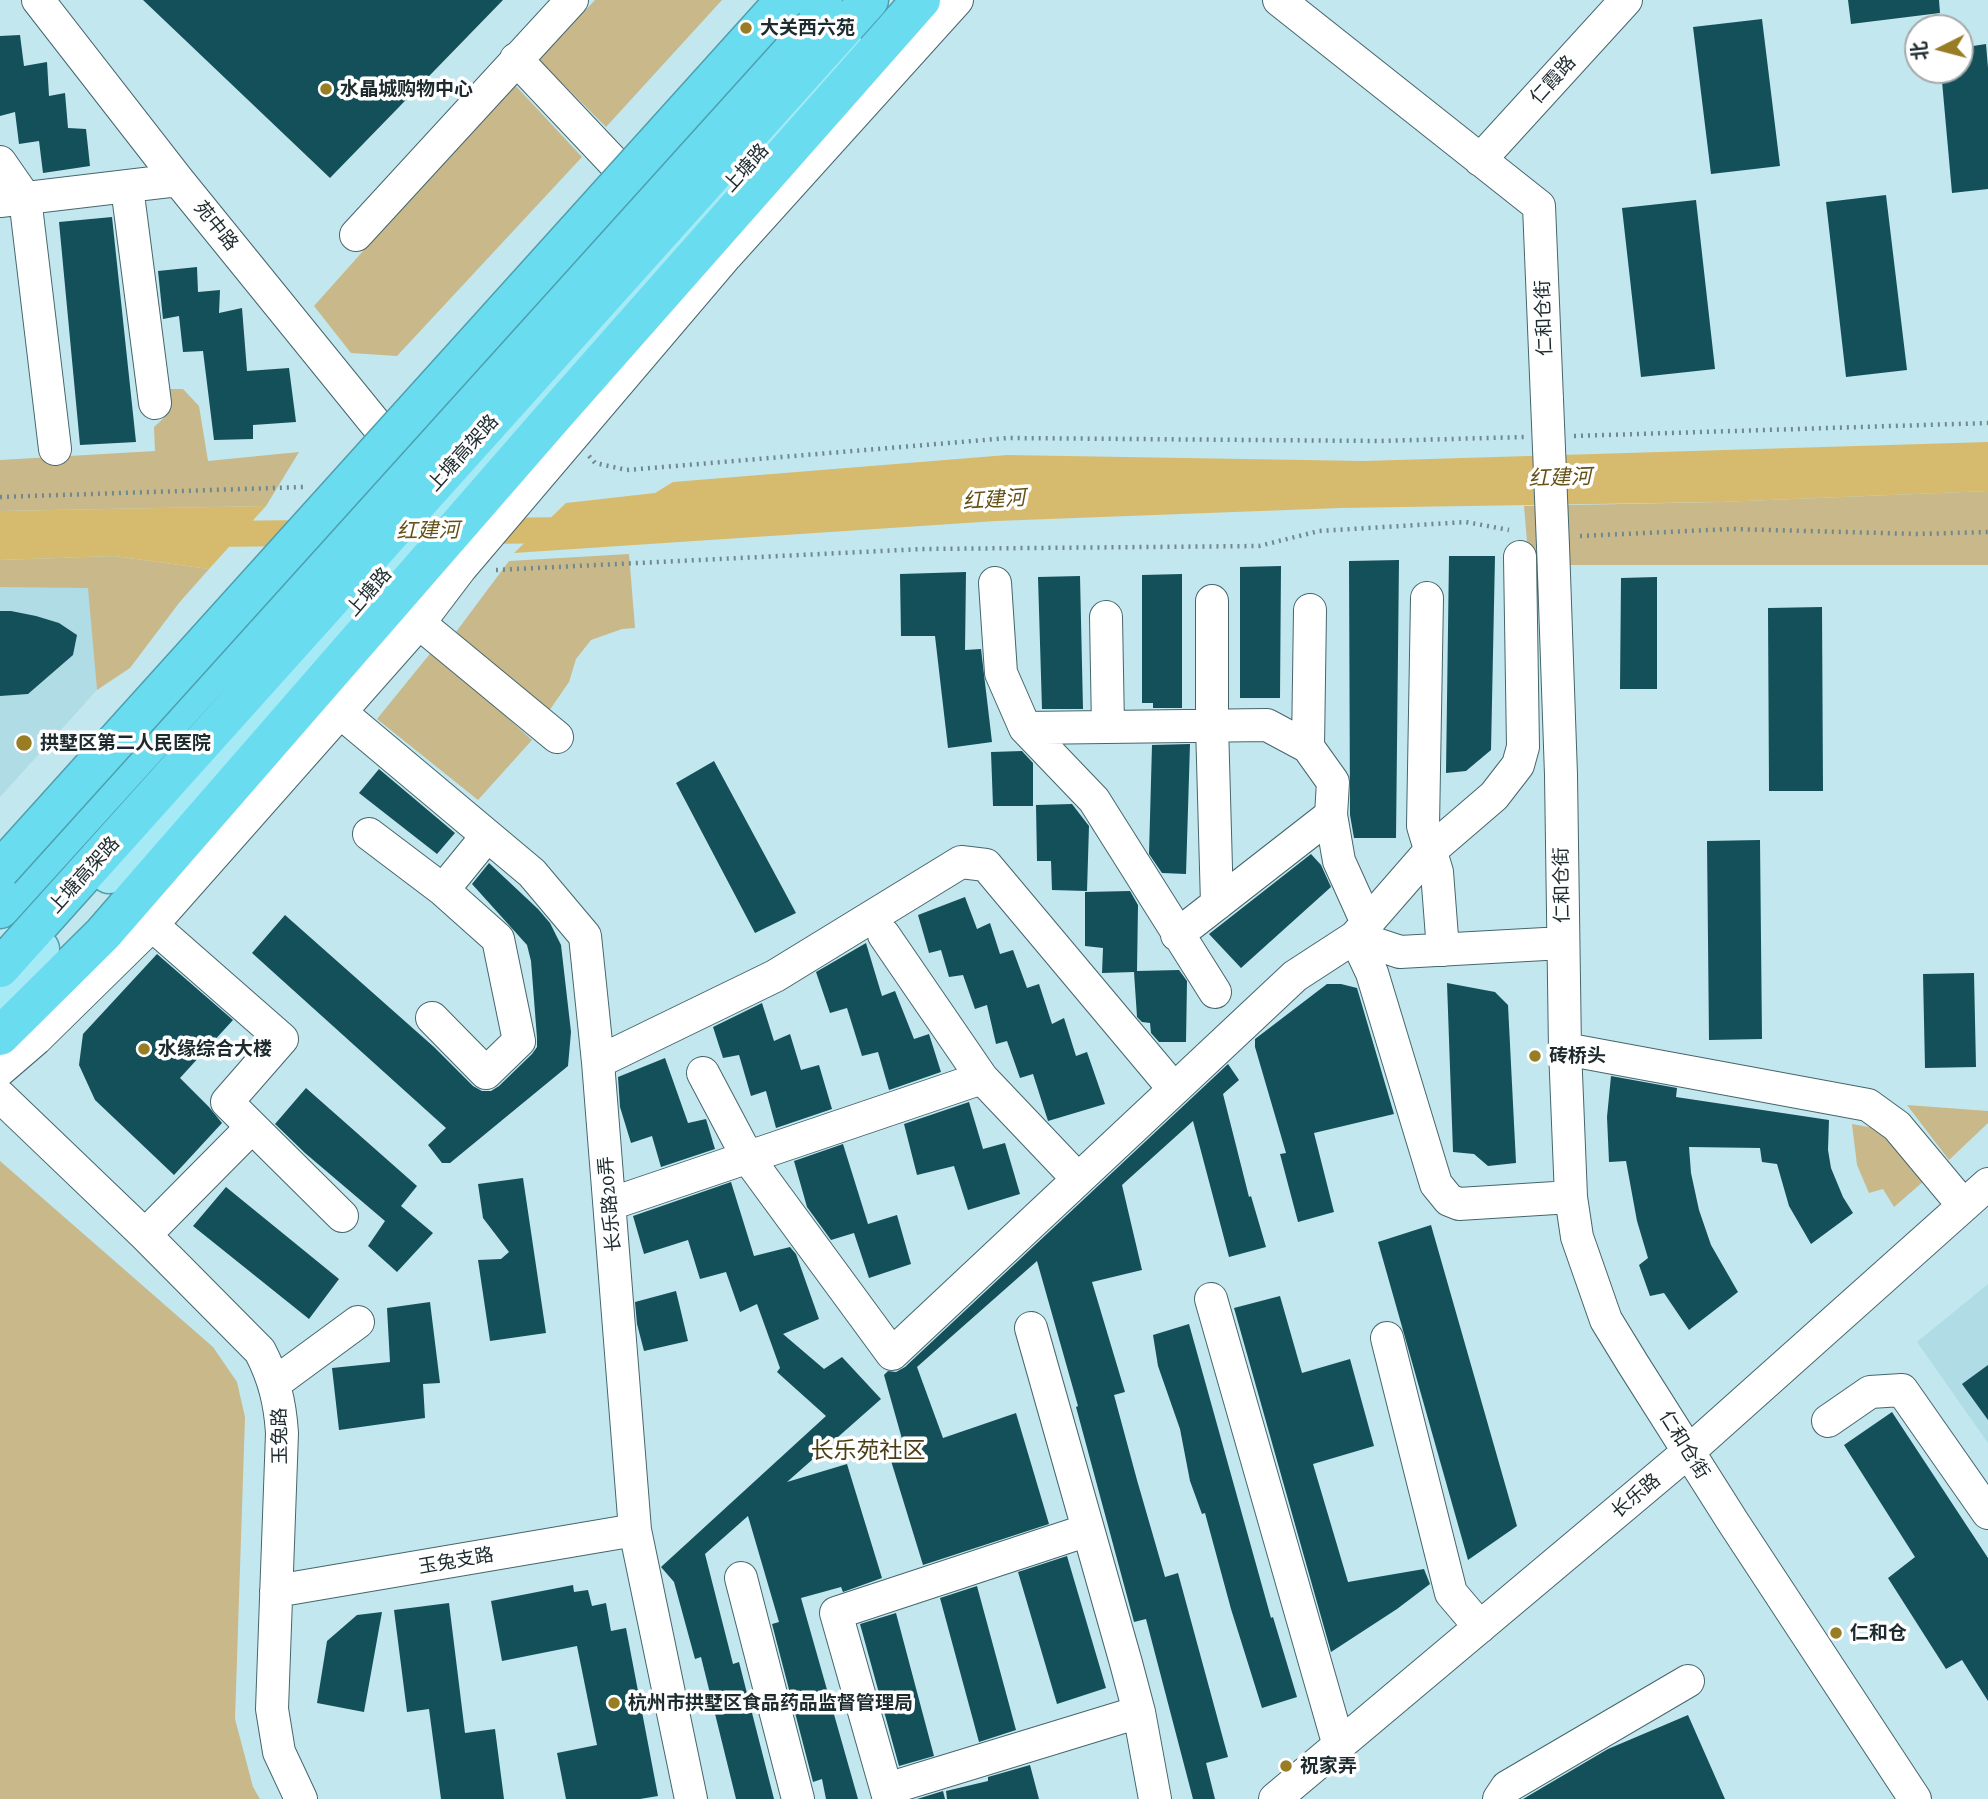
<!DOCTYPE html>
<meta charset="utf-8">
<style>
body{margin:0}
#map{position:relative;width:1988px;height:1799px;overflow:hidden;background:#c3e7ee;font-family:"Crimson Pro","Noto Sans SC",serif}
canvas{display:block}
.north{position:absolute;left:1904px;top:14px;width:70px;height:70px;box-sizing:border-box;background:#fff;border:2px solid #a5aaab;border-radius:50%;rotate:264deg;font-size:19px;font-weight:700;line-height:28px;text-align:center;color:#1d2b2e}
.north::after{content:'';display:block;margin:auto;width:24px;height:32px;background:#987d25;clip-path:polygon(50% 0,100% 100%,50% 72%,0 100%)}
</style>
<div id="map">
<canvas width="1988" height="1799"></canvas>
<div class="north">北</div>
</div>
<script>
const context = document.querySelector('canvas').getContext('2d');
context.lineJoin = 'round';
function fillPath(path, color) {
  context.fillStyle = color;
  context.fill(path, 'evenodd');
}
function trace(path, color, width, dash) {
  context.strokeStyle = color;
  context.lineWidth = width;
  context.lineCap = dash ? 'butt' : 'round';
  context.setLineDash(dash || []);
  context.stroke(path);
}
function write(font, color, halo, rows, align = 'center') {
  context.font = font + ' "Crimson Pro","Noto Sans SC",serif';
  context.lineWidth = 7;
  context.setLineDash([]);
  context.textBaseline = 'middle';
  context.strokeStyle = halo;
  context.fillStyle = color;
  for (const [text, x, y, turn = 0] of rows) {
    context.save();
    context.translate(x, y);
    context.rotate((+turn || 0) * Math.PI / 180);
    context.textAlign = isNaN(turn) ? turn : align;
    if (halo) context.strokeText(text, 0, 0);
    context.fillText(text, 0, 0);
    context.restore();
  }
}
const built = new Path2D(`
 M18,586l71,2 8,102 -97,107v-210z
 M1988,1284v159l-71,-101z`);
const green = new Path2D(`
 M595,0h127l-116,127 -67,-67z
 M513,83l69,74 -185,199 -46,-3 -37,-47z
 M170,389h13l16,17 9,55 91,-9 -33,54 -266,5v-51l155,-9 -1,-24 13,-12z
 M1988,491v74h-459l-5,-59 197,-4z
 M629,554l6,74 -13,1 -31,11 -15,19 -7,23 -20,29 -93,-79 53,-71z
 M114,556l95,13 -30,34 -49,65 -33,22 -9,-102 -88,-1v-27z
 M433,650l99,90 -54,60 -101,-81z
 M1907,1105l81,6v12l-39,37z
 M1852,1124l22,4 19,16 32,36 -31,27 -11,-18 -14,4 -12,-28z
 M0,1161l213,186 24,35 8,35 -10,302 18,68 7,12h-260z`);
const water = new Path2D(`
 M1988,442v49l-267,11 -381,6 -344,13 -482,32 52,-50 89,-10 18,-11 334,-27 357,6z
 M266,506l-57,63 -95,-13 -114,4v-49z`);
const canal = new Path2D(`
 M480,531l94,-1
 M207,534l105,-1`);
const building = new Path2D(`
 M143,0h360l-173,178z
 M1848,0h91l1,13 -89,11z
 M1762,19l18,147 -69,8 -18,-147z
 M20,35l4,31 23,-4 2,34 16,-3 3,35 18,1 4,37 -47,7 -4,-32 -20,3 -4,-32 -15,4v-80z
 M1986,44l2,24v121l-36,4 -11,-123h19v-22z
 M1886,195l21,175 -61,7 -20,-175z
 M1696,200l19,169 -74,8 -19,-169z
 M112,217l24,225 -56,3 -21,-223z
 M197,267l1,25 22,-2 -1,23 23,-5 5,63 42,-3 7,54 -43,3v14l-39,1 -11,-89 -20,1 -4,-36 -16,3 -5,-48z
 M1449,556h46l-4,194 -25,21 -20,2z
 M1399,560l-3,278h-42l-4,-23 -1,-254z
 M1281,566l-1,132h-40v-131z
 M966,572l-1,78 16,-1 11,93 -44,6 -13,-112h-34l-1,-62z
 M1182,574v134h-29v-5h-11v-128z
 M1080,576l3,133h-41l-4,-132z
 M1657,577v112h-37l1,-111z
 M1822,607l1,184h-54l-1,-183z
 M0,611h11l25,5 23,7 18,12 -4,20 -45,39 -28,2z
 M1190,744l-4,130 -24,-1 -13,-19 3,-109z
 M1022,751l11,12v43h-40l-2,-54z
 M714,761l82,152 -41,20 -79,-150z
 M379,769l76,64 -18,21 -78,-61z
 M1072,804l17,22 -2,65 -35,-1 -1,-29h-14l-1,-56z
 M1760,840l2,199 -53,1 -2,-199z
 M1311,854l10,11 10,22 -90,81 -32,-34z
 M489,863l49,46 12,14 11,22 10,87 -3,34 -118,97h-8l-14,-18 18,-17 -194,-175 33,-38 149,132 39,39 9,5h9l8,-5 33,-32 5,-7v-9l-6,-77 -4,-16 -55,-61z
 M1130,891l8,14 -1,66 42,-1 8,11 -1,61h-27l-8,-9 -1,-10 -8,-1 -5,-5 -3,-45 -32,1 1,-25 -18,-2v-54z
 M965,897l12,32 13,-6 10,31 13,-4 14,38 12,-4 13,40 12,-6 12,38 11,-4 18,52 -57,17 -15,-47 -13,4 -13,-37 -11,3 -9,-39 -12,4 -12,-34 -14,2 -8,-27 -12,3 -11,-38z
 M866,943l16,53 13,-5 19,48 15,-5 12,38 -52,18 -11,-38 -16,4 -15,-48 -17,5 -14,-41z
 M157,954l76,66 -53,58 29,29 13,16 -48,52 -79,-75 -16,-35 4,-31z
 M1974,973l2,94 -51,1 -2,-94z
 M1447,983l48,9 13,13 8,158 -28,3 -14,-12 -21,-2z
 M1327,984h14l16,4 37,126 -80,19 20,79 -36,10 -18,-68 6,-1 -31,-106v-8z
 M762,1003l12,38 16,-7 11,36 18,-5 13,44 -56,19 -10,-37 -15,5 -12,-41 -16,3 -10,-31z
 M665,1058l23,65 18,-4 9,30 -54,18 -9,-31 -21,7 -11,-36 -2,-30z
 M1228,1064l11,16 -16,14 26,103 2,-1 15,51 -37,10 -36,-136 -71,64 20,85 -50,12 33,110 -11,3 23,85 28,97 13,-4 50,184 -22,6 9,36h-22l-47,-180 -12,3 -58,-215 2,-1 -41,-145 -120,106 26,71 73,-25 33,111 -126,41 -35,-114 16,-5 -20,-71 4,-4 8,1 9,-5z
 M1611,1076l66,12 -1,9 153,23 -1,30 3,18 12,29 10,16 -42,31 -22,-38 -12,-42 -15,-2 -2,-14 -71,-1 2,26 8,37 12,35 27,47 -49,38 -25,-37 -14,3 -11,-31 9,-7 -11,-37 -11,-60 -17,1 -2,-45z
 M306,1088l111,98 -16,20 32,27 -36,39 -29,-26 17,-25 -80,-68 -30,-29z
 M969,1102l14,47 22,-6 15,51 -52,16 -14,-44 -37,9 -13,-51z
 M843,1144l25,80 29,-9 14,49 -42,14 -15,-45 -23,7 -24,-33 -13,-46z
 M523,1178l23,155 -56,8 -12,-81 23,-1 8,-7 -26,-34 -5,-34z
 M731,1182l23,74 36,-9 6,7 23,65 -36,15 41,35 18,-12 39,42 -94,83 60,-18 35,114 -39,14 -2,-5 -40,11 57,201h-32l-4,-20 -9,3 -41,-158 7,-2 -31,-106 -43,38 28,110 6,-2 35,137h-38l-35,-142 -6,2 -21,-77 -13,-15 165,-151 -49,-44 3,-4 -23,-64 -17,8 -14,-40 -26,7 -12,-39 -44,14 -11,-38z
 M226,1187l113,92 -30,40 -116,-93z
 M1431,1225l86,301 -49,34 -90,-318z
 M676,1291l12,50 -44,10 -7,-27 -2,-22z
 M1280,1296l22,77 48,-14 24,87 -61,18 35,118 76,-13 6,15 -33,25 -66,43 -97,-344z
 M430,1302l10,81 -17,1 2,34 -86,12 -7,-62 58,-6 -3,-54z
 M1189,1324l82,294 2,-1 24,80 -35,11 -31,-99 -26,-96 -3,1 -12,-33 -10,-52 -22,-63 -5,-31z
 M1988,1365v55l-26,-36z
 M1892,1412l96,146v143l-26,-41 -16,9 -58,-91 27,-21 -71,-112z
 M1067,1556l39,132 -49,16 -39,-132z
 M573,1585l1,7 14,-2 4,16 14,-3 5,28 15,-3 32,168 -18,3h-74l-9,-46 40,-8 -20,-99 -75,15 -11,-60z
 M977,1586l39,144 -37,12 -39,-144z
 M449,1603l16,130 30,-4 9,70h-63l-12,-90 -22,3 -13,-102z
 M382,1612l-18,100 -47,-9 10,-62 30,-26z
 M896,1613l38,143 -35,10 -39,-142z
 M1688,1715l37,84h-202l85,-50z
 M1030,1765l9,34h-92l-1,-8 42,-10v-4z
 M943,1791l2,8h-28z`);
const path = new Path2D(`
 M1574,436l414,-13
 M589,456l6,7 32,7 381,-32 371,3 145,-4
 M0,497l303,-10
 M1580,536l152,-7 186,5 70,-2
 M496,570l426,-21 337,-3 60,-15 147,-9 43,8`);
const minor = new Path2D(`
 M38,0l140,180 219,270
 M1279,0l260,206 8,194
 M516,59l102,108
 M1480,160l146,-160
 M0,162l25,36 30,251
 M127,187l28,216
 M0,201l178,-21
 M356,235l216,-235
 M1553,546l8,229 4,274 6,148 6,40 29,83 27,44 100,158 182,277
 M995,583l6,90 24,55 69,72 121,192
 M1427,598l-4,228 14,46 6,78
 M1212,601v124l5,179
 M1106,617l2,110
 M419,623l138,114
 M340,712l192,161 53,63 13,126 37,468 56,269
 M1025,728l242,-3 41,22 25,35 -2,33 8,46 28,62
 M1308,747l2,-137
 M369,834l74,56 55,49 21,102 -33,32 -54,-55
 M443,890l44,-54
 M152,925l130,114 -55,63 115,114
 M884,935l98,143 96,101
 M1177,935l154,-120
 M1355,937l17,36 64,211 13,16 10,4 112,-7
 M1355,937l45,15 163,-9
 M1565,1049l303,56 29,21 66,79
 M598,1062l177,-86 186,-114 25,3 188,224
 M0,1070l36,-31 116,-114 267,-302 41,-54 266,-313 231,-256
 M703,1073l45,85 144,196 403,-378 60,-39 75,-86 64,-55 24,-31 5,-18 -3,-190
 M0,1096l145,139 115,116c14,27 20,51 22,82l-10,276 7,43 22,47
 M610,1204l372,-126
 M145,1235l107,-108
 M1211,1299l128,447
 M1031,1328l95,335 13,49 16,87
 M1387,1338l64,255 29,34
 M275,1383l83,-61
 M1828,1421l42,-29 32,-2 86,123
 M741,1578l57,221
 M276,1591l359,-61
 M887,1789l252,-77
 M889,1799l-53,-186 252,-83
 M1275,1799l413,-347 300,-268
 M1499,1799l8,-12 181,-106`);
const major = new Path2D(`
 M109,874l193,-205 220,-252 289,-322 39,-41
 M0,993l40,-44`);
const highway = new Path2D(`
 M0,909l823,-909
 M0,968l869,-968
 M0,1036l103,-102 449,-516 369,-418`);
const minorBridge = new Path2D(`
 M1547,400l6,146`);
const highwayBridge = new Path2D(`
 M0,870l785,-870`);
const markers = [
 [746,28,7,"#987d25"],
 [326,89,7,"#987d25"],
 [24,743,9,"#987d25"],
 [144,1049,7,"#987d25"],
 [1535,1056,7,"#987d25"],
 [1836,1633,7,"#987d25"],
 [614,1703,7,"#987d25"],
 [1286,1766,7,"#987d25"]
];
const poiNames = [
 ["大关西六苑",760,28],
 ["水晶城购物中心",340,89],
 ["拱墅区第二人民医院",40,743],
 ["水缘综合大楼",158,1049],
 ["砖桥头",1549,1056],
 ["仁和仓",1850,1633],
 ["杭州市拱墅区食品药品监督管理局",628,1703],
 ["祝家弄",1300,1766]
];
const streetNames = [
 ["仁霞路",1553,80,-48],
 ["上塘路",746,168,-48],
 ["苑中路",216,226,51],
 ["仁和仓街",1544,318,-92],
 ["上塘高架路",463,453,-48],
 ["上塘路",369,592,-49],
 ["上塘高架路",84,875,-48],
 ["仁和仓街",1562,885,-91],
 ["长乐路20弄",610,1204,-95],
 ["玉兔路",280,1436,-91],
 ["仁和仓街",1684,1445,58],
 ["长乐路",1636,1496,-40],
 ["玉兔支路",456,1561,-10]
];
const waterNames = [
 ["红建河",1560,478,-2],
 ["红建河",994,500,-4],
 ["红建河",428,531,-1]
];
const quarterNames = [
 ["长乐苑社区",868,1451]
];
fillPath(built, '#b0dce5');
fillPath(green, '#c8b88a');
fillPath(water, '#d6bb6e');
trace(canal, '#d6bb6e', 26);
fillPath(building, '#14505a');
trace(minor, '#46666c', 34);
trace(major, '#4f9eac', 41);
trace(highway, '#4f9eac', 41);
trace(path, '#70898e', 4.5, [2, 5]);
trace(minor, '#fff', 32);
trace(major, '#a6eaf6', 38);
trace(highway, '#6adcf0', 38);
trace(minorBridge, '#46666c', 34, []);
trace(highwayBridge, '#4f9eac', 41, []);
trace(minorBridge, '#fff', 32);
trace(highwayBridge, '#6adcf0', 38);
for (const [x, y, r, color] of markers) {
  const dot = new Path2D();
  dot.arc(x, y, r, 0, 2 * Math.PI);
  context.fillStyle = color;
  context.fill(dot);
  trace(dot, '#fff', 2.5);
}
write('bold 19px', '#1d2b2e', '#fff', poiNames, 'left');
write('19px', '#1d2b2e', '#fff', streetNames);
write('italic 21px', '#645116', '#fff', waterNames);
write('23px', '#4a3c14', '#fff', quarterNames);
</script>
